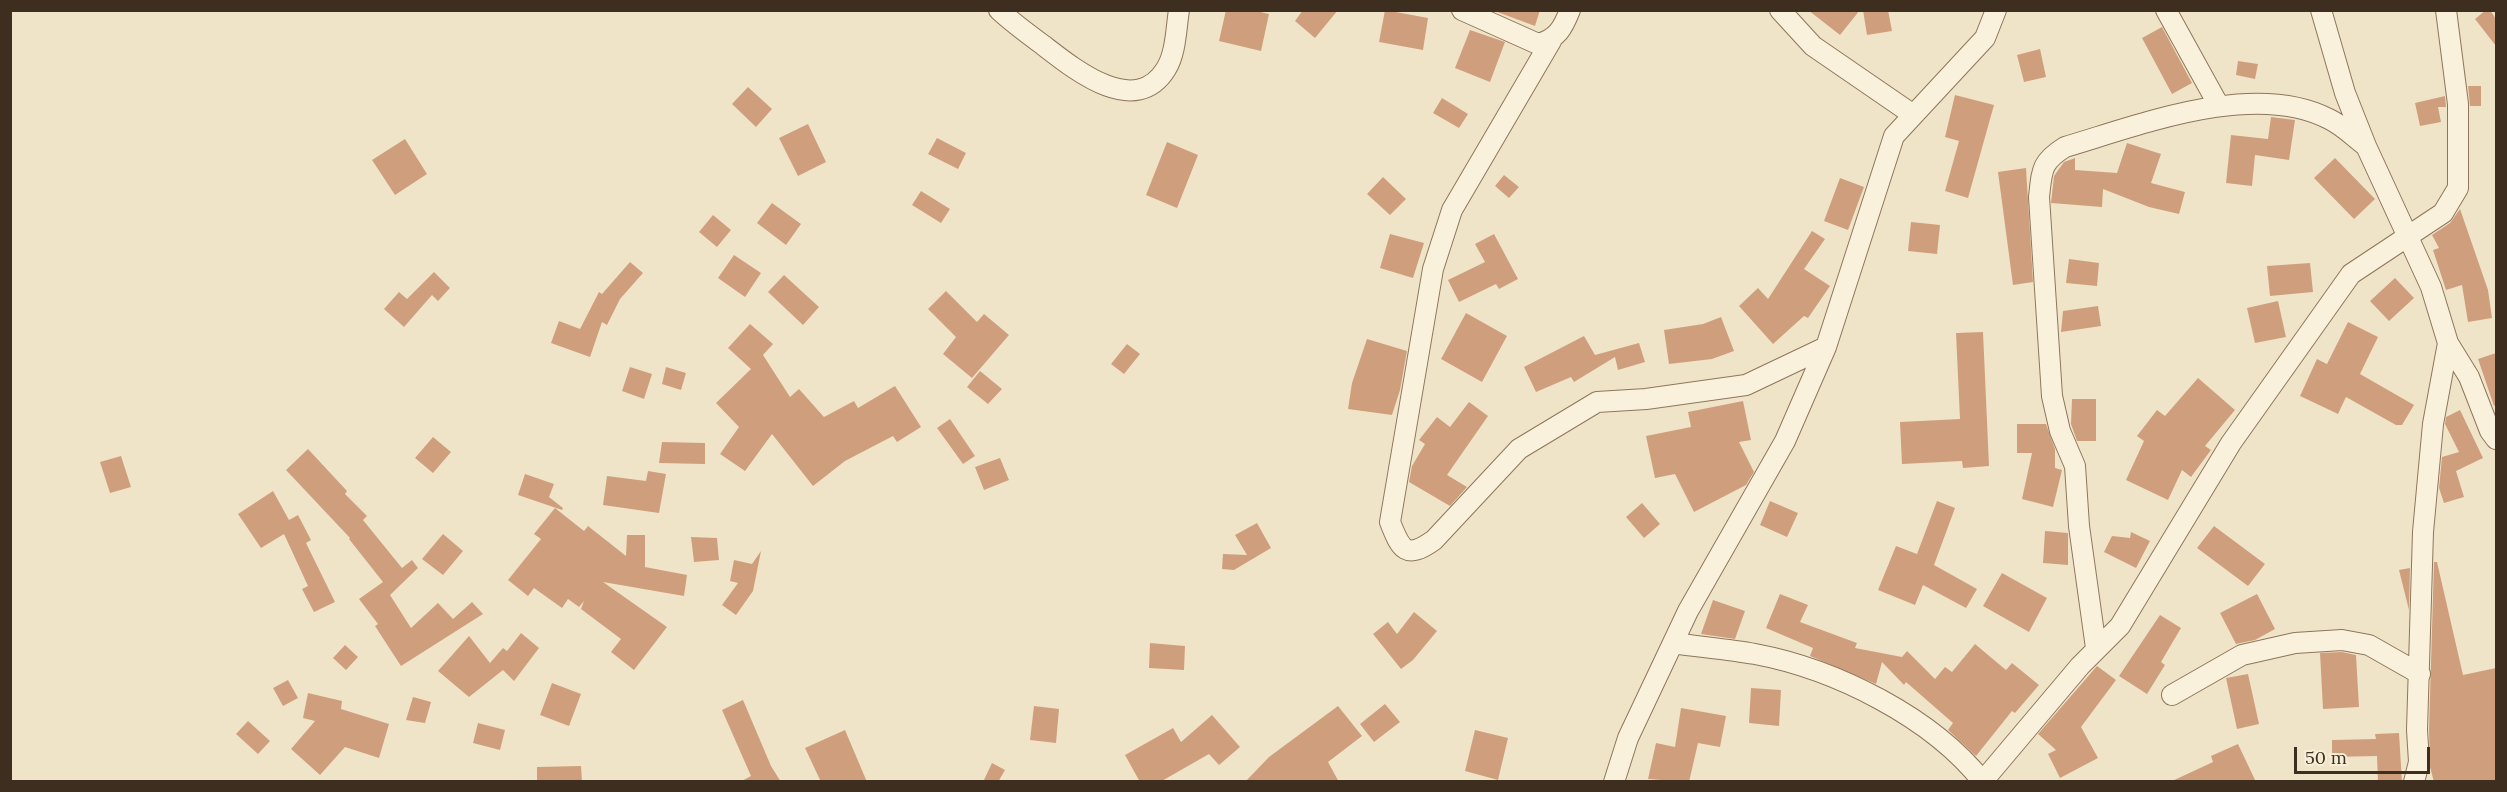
<!DOCTYPE html>
<html>
<head>
<meta charset="utf-8">
<style>
  body { margin:0 }
  #map { position:relative; width:2507px; height:792px; overflow:hidden; background:#f0e4c8; font-family:Lora,serif }
  canvas { display:block }
  .frame { position:absolute; inset:0; border:12px solid #3d2e20; pointer-events:none }
  .scale { position:absolute; left:2294px; top:747px; width:136px; height:27px; box-sizing:border-box; border:3px solid #3d2e20; border-top:0; padding-left:8px; font-size:18px; line-height:21px; white-space:nowrap; color:#3d2e20; -webkit-text-stroke:4px #f7eed8; paint-order:stroke }
</style>
</head>
<body>
<div id="map">
<canvas width="2507" height="792"></canvas>
<div class="frame"></div>
<div class="scale">50 m</div>
</div>
<script>
const ctx = document.querySelector('canvas').getContext('2d');
ctx.lineJoin = 'round';
function fill(path, color) { ctx.fillStyle = color; ctx.fill(path, 'evenodd'); }
function strokePath(path, color, width, dash) { ctx.strokeStyle = color; ctx.lineWidth = width; ctx.lineCap = dash ? 'butt' : 'round'; ctx.setLineDash(dash || []); ctx.stroke(path); }
fill(new Path2D(`
  M1226,10H1252L1269,14L1261,51L1219,41Z
  M1303,10H1338L1315,38L1295,21Z
  M1385,10L1428,18L1423,50L1379,42Z
  M1492,10H1540L1535,26Z
  M1808,10H1860L1840,35Z
  M1863,10H1888L1892,31L1867,35Z
  M2486,10H2490L2496,19V46L2475,19Z
  M2162,27L2192,83L2172,94L2142,38Z
  M1470,30L1505,42L1490,82L1455,68Z
  M2040,49L2046,77L2024,82L2017,55Z
  M2238,61L2258,64L2255,79L2236,75Z
  M2468,86H2481V106H2470Z
  M748,87L772,109L756,127L732,104Z
  M1955,95L1994,105L1968,198L1945,191L1959,141L1945,137Z
  M2445,96L2446,107H2438L2441,122L2420,126L2415,103Z
  M1442,98L1468,114L1459,128L1433,113Z
  M2271,117L2295,120L2289,160L2255,155L2252,186L2226,183L2231,135L2268,139Z
  M808,124L826,162L798,176L779,138Z
  M937,138L966,153L958,169L928,154Z
  M405,139L427,174L395,195L372,160Z
  M1167,142L1198,155L1177,208L1146,195Z
  M2127,143L2161,154L2151,183L2185,192L2179,214L2149,207L2103,189L2102,207L2051,203L2054,176L2064,162L2075,158V170L2117,173Z
  M2335,158L2375,199L2354,219L2314,178Z
  M2026,168L2033,282L2013,285L1998,172Z
  M1504,175L1519,187L1509,198L1495,186Z
  M1383,177L1406,199L1390,215L1367,194Z
  M1840,178L1864,187L1848,230L1824,221Z
  M921,191L950,209L941,223L912,205Z
  M772,203L801,224L786,245L757,223Z
  M2460,209L2488,290L2492,318L2468,322L2462,285L2446,290L2433,250L2439,248L2432,235L2450,223Z
  M713,215L731,230L717,247L699,232Z
  M1911,222L1940,225L1937,254L1908,251Z
  M1812,231L1825,239L1804,269L1830,286L1808,318L1804,316L1773,344L1739,306L1758,288L1768,299Z
  M1390,234L1424,243L1413,278L1380,268Z
  M1494,234L1518,279L1499,289L1496,284L1459,302L1448,280L1485,262L1475,244Z
  M734,255L761,273L745,297L718,278Z
  M2069,259L2099,263L2097,286L2066,283Z
  M630,262L643,273L620,299L607,325L602,322L590,357L551,343L559,321L580,329L599,292L602,294Z
  M2310,263L2313,292L2270,296L2267,266Z
  M434,272L450,288L438,301L432,295L404,327L384,309L399,292L407,299Z
  M784,275L819,307L803,325L768,292Z
  M2395,278L2414,298L2389,321L2370,301Z
  M946,291L977,322L984,314L1009,335L972,378L943,354L956,337L928,309Z
  M2278,301L2286,337L2255,343L2247,308Z
  M2098,306L2101,326L2061,332L2063,311Z
  M1466,313L1507,336L1482,382L1441,359Z
  M1721,317L1734,351L1712,359L1669,364L1664,330L1703,324Z
  M2348,322L2378,337L2360,374L2414,405L2402,425H2396L2346,397L2338,414L2300,396L2317,359L2327,364Z
  M750,324L773,344L763,355L790,397L799,389L824,417L854,401L858,408L895,386L921,427L897,442L893,436L845,461L813,486L772,434L745,471L720,454L739,427L716,403L751,369L728,348Z
  M1983,332L1989,466L1963,468L1962,461L1902,464L1900,422L1960,419L1956,333Z
  M1584,336L1595,355L1639,343L1645,362L1618,370L1615,357L1574,382L1571,377L1536,392L1524,367Z
  M1367,339L1407,351L1400,390L1392,415L1348,409L1352,383Z
  M1127,344L1140,354L1124,374L1111,364Z
  M2496,353V405L2494,406L2478,359Z
  M630,367L652,374L644,399L622,391Z
  M666,367L686,373L681,390L662,384Z
  M980,371L1002,389L988,404L967,387Z
  M2198,378L2235,410L2205,446L2211,450L2191,477L2182,470L2168,500L2126,480L2144,441L2137,436L2157,410L2165,416Z
  M2072,399H2096V441H2077L2071,424Z
  M1743,401L1751,440L1739,442L1754,472L1746,485L1694,512L1675,474L1655,478L1646,436L1691,427L1688,412Z
  M1469,402L1488,416L1447,475L1467,487L1450,506L1409,482L1412,466L1425,444L1419,440L1437,417L1450,427Z
  M2460,410L2483,458L2456,471L2464,497L2444,503L2439,488L2442,457L2459,452L2445,424L2446,417Z
  M950,419L975,456L963,464L937,428Z
  M2017,424H2046L2055,449V468L2062,470L2053,507L2022,499L2032,453H2017Z
  M433,437L451,452L433,473L415,458Z
  M662,442L705,443V464L659,463Z
  M308,449L347,491L345,494L367,516L363,520L402,568L412,560L418,568L390,595L411,628L438,603L453,619L472,602L483,614L401,666L375,626L378,624L359,599L383,582L349,539L350,538L286,470Z
  M121,456L131,487L110,493L100,462Z
  M1000,458L1009,480L984,490L975,467Z
  M648,471L666,474L659,513L603,505L607,476L646,481Z
  M525,474L554,484L549,497L563,508L562,510L518,495Z
  M273,491L289,520L298,515L311,540L306,543L335,602L314,612L302,589L308,586L284,534L261,548L238,514Z
  M1770,501L1798,513L1787,537L1760,525Z
  M1937,501L1955,508L1934,565L1977,589L1966,608L1923,585L1915,605L1878,590L1896,546L1917,554Z
  M1642,503L1660,524L1644,538L1626,517Z
  M555,508L584,531L588,526L626,556L627,535H645V567L687,575L684,596L603,582L667,627L634,670L611,652L621,639L581,609L584,601L579,607L568,599L562,608L534,588L528,596L508,580L541,539L534,534Z
  M1257,523L1271,548L1234,570L1222,569L1223,554L1247,555L1235,535Z
  M2214,526L2265,564L2248,586L2197,548Z
  M2045,531L2068,533V565L2043,563Z
  M2131,532L2150,541L2136,568L2104,552L2112,536L2130,538Z
  M443,534L463,551L443,575L422,559Z
  M691,537L717,538L719,560L694,562Z
  M761,551L753,591L736,615L722,605L738,583L730,581L734,560L752,564Z
  M2434,562H2437L2463,675L2496,668V782H2434L2430,767L2429,730Z
  M2410,568L2409,610L2399,570Z
  M2002,573L2047,598L2029,632L1983,606Z
  M1780,594L1808,605L1800,622L1857,643L1855,648L1902,657L1907,651L1935,679L1945,667L1952,672L1975,644L2006,670L2012,663L2039,685L2015,713L2012,711L1976,756L1948,730L1953,723L1906,682L1904,685L1882,662L1876,684L1810,656L1813,648L1766,628Z
  M2257,594L2275,629L2255,640L2236,644L2220,613Z
  M1713,600L1745,611L1735,639L1701,634Z
  M1414,612L1437,631L1413,660L1401,669L1373,634L1388,622L1397,634Z
  M2160,615L2181,628L2161,662L2165,665L2147,694L2119,676Z
  M521,633L539,648L514,681L503,670L469,697L438,671L469,636L490,663L503,648L507,651Z
  M1150,643L1185,646L1184,670L1149,668Z
  M345,645L358,657L346,670L333,658Z
  M2342,652L2356,655L2359,707L2323,709L2320,653Z
  M2097,666L2116,680L2081,727L2098,758L2060,778L2048,754L2056,750L2038,734Z
  M2248,674L2259,724L2237,729L2226,678Z
  M288,680L298,698L283,706L273,688Z
  M552,683L581,694L569,726L540,715Z
  M1751,688L1781,690L1779,726L1749,723Z
  M308,693L342,701L341,709L389,724L379,758L345,747L320,775L291,749L315,721L303,718Z
  M413,697L431,702L425,723L406,720Z
  M743,700L771,766L781,782H740L751,776L722,710Z
  M1385,704L1400,722L1374,742L1360,724Z
  M1034,706L1059,709L1056,743L1030,740Z
  M1338,706L1362,736L1328,762L1339,782H1245L1269,757Z
  M1681,708L1726,716L1720,747L1698,743L1689,782L1648,779L1656,743L1675,747Z
  M1212,715L1240,747L1219,765L1209,754L1160,782H1140L1125,755L1173,728L1181,742Z
  M248,721L270,741L258,754L236,734Z
  M478,723L505,730L500,750L473,743Z
  M845,730L867,782H821L805,748Z
  M1475,730L1508,738L1498,780L1465,771Z
  M2399,733L2402,782H2378L2377,756L2332,757V740L2376,739L2375,734Z
  M2238,744L2256,782H2170L2213,762L2211,756Z
  M992,763L1005,770L998,782H983Z
  M581,766L582,782H537V767Z`), '#cf9f7d');
const minor = new Path2D(`
  M999,10C1013,23 1028,34 1043,45C1074,69 1135,119 1166,69C1176,53 1176,29 1179,10
  M1462,10L1538,44C1557,39 1563,28 1570,10
  M1780,10L1813,46L1912,114
  M2166,10L2219,106
  M2321,10L2345,93L2366,146L2431,287L2448,343
  M1551,41L1452,210L1433,269L1390,522C1401,550 1406,560 1434,540L1519,449L1597,402L1646,399L1746,385L1826,347
  M1673,643C1700,647 1728,649 1755,654C1835,669 1932,717 1983,782
  M2096,648L2079,526L2075,466L2060,431L2052,396L2039,197C2042,170 2041,162 2065,147C2140,125 2254,80 2329,119C2342,125 2354,137 2366,146
  M2172,695L2242,655L2295,643L2342,640L2369,645L2420,674
  M1983,781L2080,666L2120,626L2231,443L2351,274L2443,213L2458,188V104L2446,10
  M1614,782L1628,738L1688,611L1785,441L1826,347L1894,136L1985,38L1996,10
  M2414,782L2419,762L2417,730L2423,532L2433,424L2448,343L2469,377L2490,431L2496,439`);
strokePath(minor, '#8d765c', 22);
strokePath(minor, '#faf1dc', 20);
</script>
</body>
</html>
